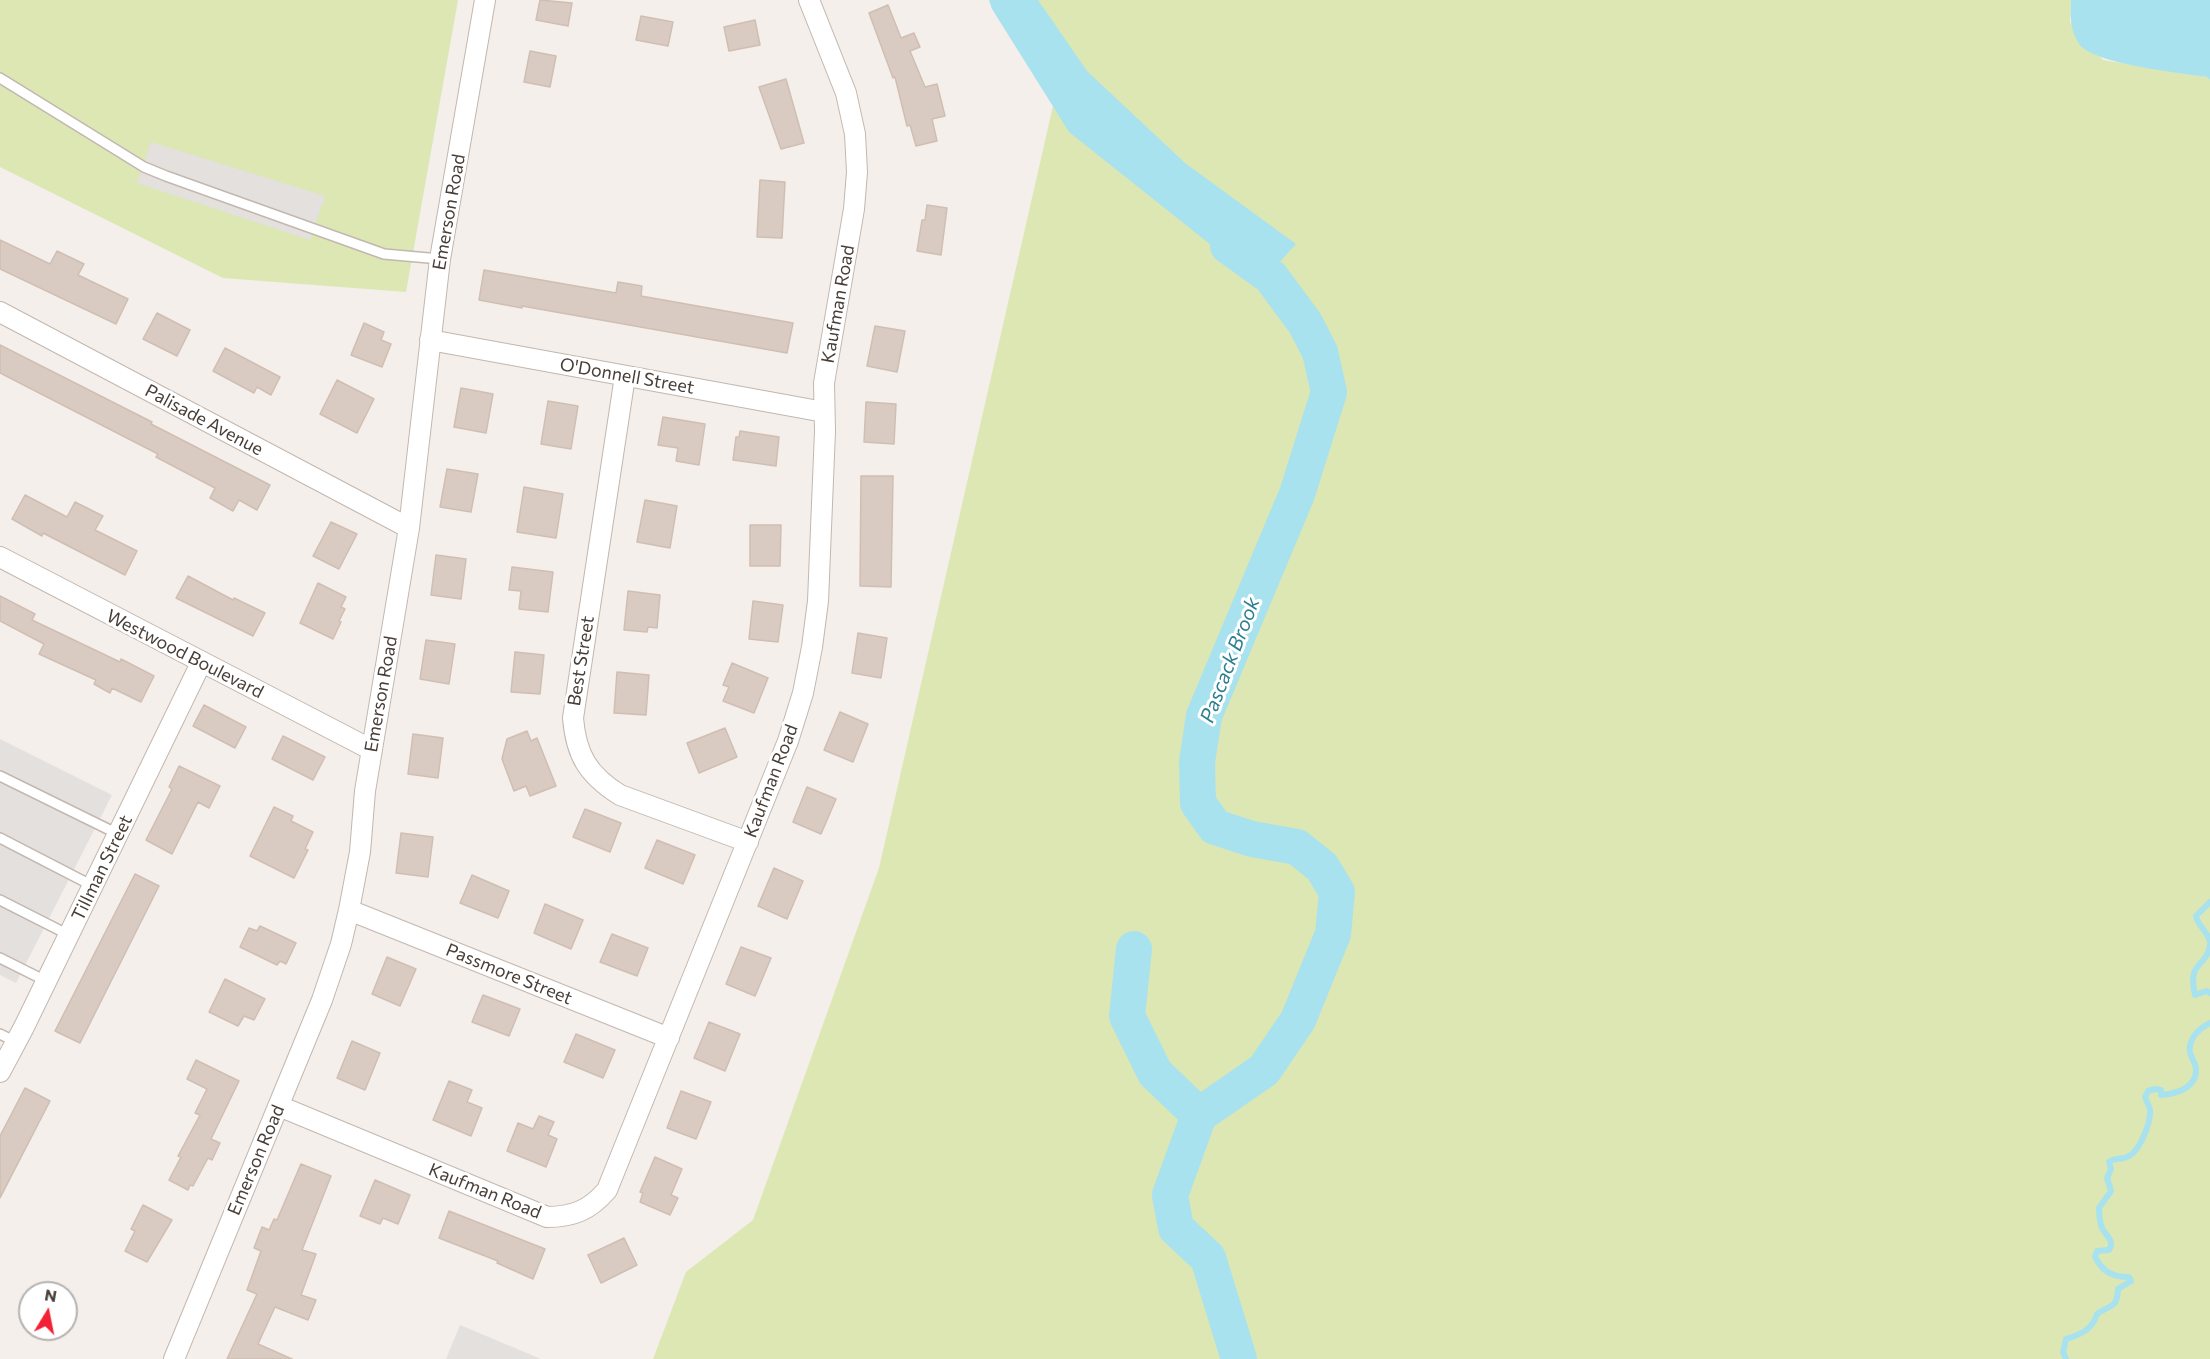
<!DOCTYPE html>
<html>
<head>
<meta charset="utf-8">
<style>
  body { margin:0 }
  #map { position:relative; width:2210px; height:1359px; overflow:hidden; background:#f4efea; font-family:Commissioner,sans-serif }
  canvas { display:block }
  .north { position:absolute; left:18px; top:1281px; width:60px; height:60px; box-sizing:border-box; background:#fff; border:2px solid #b6b2af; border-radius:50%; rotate:10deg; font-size:16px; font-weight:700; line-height:24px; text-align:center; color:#483e38 }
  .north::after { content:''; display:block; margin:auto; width:21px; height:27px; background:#f32133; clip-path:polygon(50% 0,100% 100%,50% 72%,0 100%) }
</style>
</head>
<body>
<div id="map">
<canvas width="2210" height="1359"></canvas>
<div class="north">N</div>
</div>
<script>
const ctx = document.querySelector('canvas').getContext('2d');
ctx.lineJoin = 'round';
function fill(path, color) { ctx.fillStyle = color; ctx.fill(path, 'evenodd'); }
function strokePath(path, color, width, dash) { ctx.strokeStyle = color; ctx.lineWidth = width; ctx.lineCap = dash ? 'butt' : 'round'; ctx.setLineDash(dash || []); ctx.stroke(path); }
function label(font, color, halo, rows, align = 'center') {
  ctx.font = font + ' Commissioner,sans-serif'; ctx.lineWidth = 6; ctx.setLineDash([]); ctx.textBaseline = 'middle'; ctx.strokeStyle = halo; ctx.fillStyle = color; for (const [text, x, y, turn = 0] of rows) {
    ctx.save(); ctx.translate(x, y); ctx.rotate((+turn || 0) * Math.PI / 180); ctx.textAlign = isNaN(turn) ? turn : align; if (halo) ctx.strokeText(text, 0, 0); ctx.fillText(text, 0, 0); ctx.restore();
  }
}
fill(new Path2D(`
  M0,0H458L406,292L223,278L0,167Z
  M1030,0H2071L2070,22L2103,60L2208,77L2210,80V1359H653L686,1272L753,1220L879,868L1053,106Z`), '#dce7b4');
fill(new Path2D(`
  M151,142L325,196L310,240L137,183Z
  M0,739L112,795L16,983L0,975Z
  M460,1325L541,1359H446Z`), '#e3e0de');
fill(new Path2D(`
  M989,0H1038L1087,71L1185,163L1296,244L1260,284L1069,132L992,9Z
  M2071,0H2210V80L2207,77C2181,73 2093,64 2079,44C2070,30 2070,16 2071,0Z`), '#a8e2ef');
strokePath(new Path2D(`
  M2210,902L2196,916C2198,927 2208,931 2210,942
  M2210,944C2207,969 2187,959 2195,995L2207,991L2210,993
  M2066,1359L2063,1352L2066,1339C2080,1335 2093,1329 2097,1314C2111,1304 2117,1309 2118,1289L2131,1281L2129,1277C2112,1277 2103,1272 2095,1257L2097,1251L2109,1250C2115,1240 2106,1236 2102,1228C2100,1222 2099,1215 2099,1208L2111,1191L2107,1178L2111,1169L2109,1162C2115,1157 2120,1160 2127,1157C2139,1153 2151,1123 2150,1110C2150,1107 2146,1101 2145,1097L2148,1091L2155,1089L2161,1090V1095C2176,1094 2196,1088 2196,1070C2196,1063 2191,1058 2190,1052C2188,1038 2200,1028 2210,1023`), '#a8e2ef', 6);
strokePath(new Path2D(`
  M1228,246L1271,277L1305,323L1320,352L1329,392L1297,494L1204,716L1197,762L1198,803L1215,827L1252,839L1297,847L1322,867L1337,892L1333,934L1298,1020L1264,1070L1199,1115L1170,1195L1176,1228L1208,1258L1239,1359
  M1134,949L1127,1016L1155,1073L1199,1115`), '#a8e2ef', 36);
const building = new Path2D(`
  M540,0L572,3L568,26L536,20Z
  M888,5L901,38L914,33L920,47L910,51L925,87L937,84L945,116L932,119L937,141L916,146L910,125L907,126L895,77L893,78L869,13Z
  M641,16L673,22L668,46L636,40Z
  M755,20L760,45L729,51L724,27Z
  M530,51L556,56L550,87L524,82Z
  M786,79L804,143L781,149L759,87Z
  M760,180L785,182L782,238L757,237Z
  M927,205L947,208L941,255L917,251L922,220H925Z
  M0,240L50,264L57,251L84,264L78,275L128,299L116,324L0,269Z
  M484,270L616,293L618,282L642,286L641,296L793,323L787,353L522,306V308L479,300Z
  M157,313L190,330L177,356L143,339Z
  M364,323L384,332L381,340L391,344L382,367L351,355Z
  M875,326L905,331L897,372L867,366Z
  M0,345L152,422L151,424L270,485L257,510L239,500L233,511L210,498L215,488L156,457L158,454L0,373Z
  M225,348L280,377L271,395L257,387L254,393L213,371Z
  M337,380L374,399L357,433L320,414Z
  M461,388L493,394L486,433L454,427Z
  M548,401L578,406L571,449L541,444Z
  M866,402L896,404L894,444L864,442Z
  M663,417L705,424L699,465L676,461L678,448L658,445Z
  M740,431L779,437L776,466L733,460L736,437H739Z
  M447,469L478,474L471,512L440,507Z
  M861,476H893L891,587L860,586Z
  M524,487L563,494L556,538L517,532Z
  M25,495L67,517L75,502L103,516L95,530L137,551L125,575L43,533L42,536L12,519Z
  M645,500L677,506L670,548L637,542Z
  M331,522L357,534L339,569L313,556Z
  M750,525H781L780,566H750Z
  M436,555L466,559L461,599L431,595Z
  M512,567L553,572L548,612L519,609L521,591L509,590Z
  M188,576L233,600L234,598L265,613L253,636L176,598Z
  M318,583L346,597L341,607L345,609L339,621L341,622L333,639L300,623Z
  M628,591L660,595L657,628L648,627L647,632L624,630Z
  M0,596L35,614L32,620L120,662L121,659L154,676L141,702L112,688L110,693L94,684L96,680L39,654L44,644L0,621Z
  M753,601L783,605L778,642L749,639Z
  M858,633L887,638L881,678L852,673Z
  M426,640L455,644L449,684L420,679Z
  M515,652L544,655L540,694L511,692Z
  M732,663L768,678L754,713L723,701L729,687L723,685Z
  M617,672L649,675L646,715L614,713Z
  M204,705L246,727L235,748L193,726Z
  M840,712L868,724L853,762L824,750Z
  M725,728L737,757L699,773L687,743Z
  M527,731L531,741L537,738L556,786L530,796L526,786L514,791L502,759L507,739Z
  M413,734L443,738L438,778L408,774Z
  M283,736L325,757L313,780L272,759Z
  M179,766L220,786L209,808L198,802L172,854L146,840L172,789L169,787Z
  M807,787L836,799L821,834L793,822Z
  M274,807L293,816L291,821L313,832L305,849L308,850L294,878L250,856Z
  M585,809L621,823L610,852L573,837Z
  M401,833L433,837L428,877L396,873Z
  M657,840L695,855L683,884L645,868Z
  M774,868L803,881L787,919L758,906Z
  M135,874L159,886L80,1043L55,1031Z
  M472,875L509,891L498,918L460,903Z
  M545,904L583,920L571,949L534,933Z
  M260,926L296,943L286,964L280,961L277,965L240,947L249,928L257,931Z
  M612,934L648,948L637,976L600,962Z
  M741,947L771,958L755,996L726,984Z
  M387,957L416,969L400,1006L372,994Z
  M225,979L265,999L254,1020L244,1016L238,1026L209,1012Z
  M483,995L520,1009L509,1036L472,1022Z
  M709,1022L740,1034L725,1071L694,1058Z
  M576,1034L615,1050L603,1078L564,1062Z
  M352,1041L380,1053L365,1090L337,1078Z
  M196,1060L239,1081L211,1139L220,1143L212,1160L208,1158L193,1186L190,1185L188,1190L169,1180L181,1157L178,1156L200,1115L195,1113L207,1089L187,1079Z
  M449,1081L472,1090L467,1102L482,1108L471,1136L433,1120Z
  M25,1088L50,1101L0,1198V1136Z
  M681,1091L711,1102L696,1139L667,1128Z
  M539,1116L554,1122L548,1135L557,1139L546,1167L507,1151L518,1123L533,1129Z
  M655,1157L682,1169L671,1195L678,1198L670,1215L640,1202L643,1193L640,1192Z
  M301,1164L331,1176L302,1250L316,1254L301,1295L316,1300L308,1320L275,1307L258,1344L292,1359H227L257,1294L247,1290L261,1251L254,1248L262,1227L269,1230L274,1219L277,1220Z
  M375,1180L410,1195L398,1224L383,1218L380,1224L360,1216Z
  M143,1205L172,1220L147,1262L125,1251L135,1231L131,1229Z
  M449,1211L545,1249L533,1279L497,1263L498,1261L439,1238Z
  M624,1238L637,1265L601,1283L588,1255Z`);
fill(building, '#d9cbc2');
strokePath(building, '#d0beb3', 1.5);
const service = new Path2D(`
  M0,78L144,167L166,176L384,254L440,259
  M0,776L118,834
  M0,838L93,886
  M0,900L69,935
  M0,958L46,981
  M0,1034L16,1042`);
const minor = new Path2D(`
  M0,312L409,528
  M430,340L824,412
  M625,376L573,718C576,755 588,775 620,795L748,842
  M0,557L372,750
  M349,910L669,1038
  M0,1072L24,1027L201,663
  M279,1106L547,1217C573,1217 590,1210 607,1190L788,741L803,693L812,647L818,601L825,431L824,383L854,209L857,172L855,134L846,93L809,0
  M174,1359L322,1000L341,944L349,910L360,852L365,791L409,528L440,259L485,0`);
strokePath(service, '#c3b7af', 12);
strokePath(minor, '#c3b7af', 22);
strokePath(service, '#fff', 9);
strokePath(minor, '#fff', 20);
label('18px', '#483e38', '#fff', [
  ["Emerson Road",449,212,-80],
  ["Kaufman Road",838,304,-80],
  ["O'Donnell Street",627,376,10],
  ["Palisade Avenue",204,420,28],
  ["Westwood Boulevard",185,654,27],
  ["Best Street",581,661,-81],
  ["Emerson Road",381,694,-80],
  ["Kaufman Road",771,781,-69],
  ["Tillman Street",102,868,-64],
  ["Passmore Street",509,974,22],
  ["Emerson Road",256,1160,-67],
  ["Kaufman Road",485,1191,22]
]);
label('italic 20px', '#2c7f91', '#fff', [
  ["Pascack Brook",1230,660,-69]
]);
</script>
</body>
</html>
